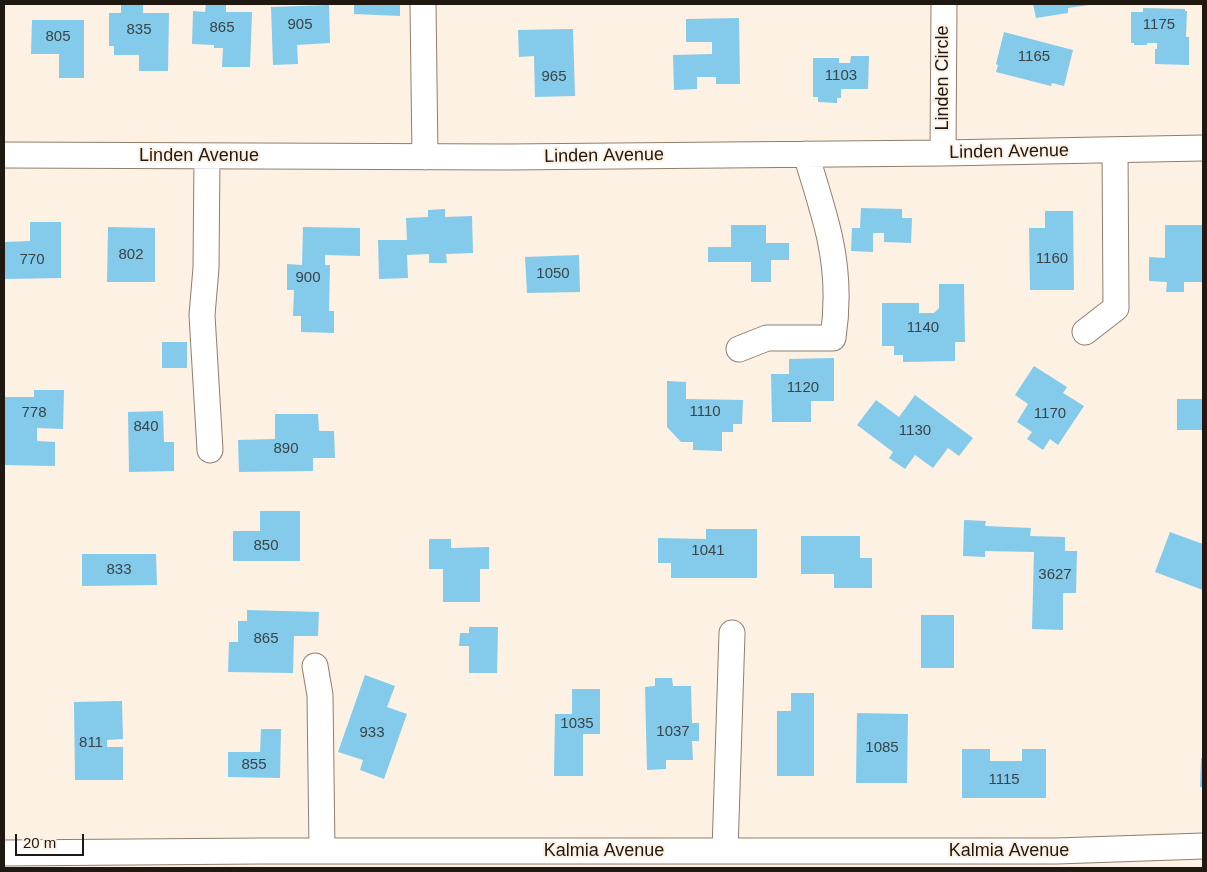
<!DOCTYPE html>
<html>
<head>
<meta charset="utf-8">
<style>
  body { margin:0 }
  #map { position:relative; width:1207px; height:872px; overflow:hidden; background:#fdf1e4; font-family:Arial,sans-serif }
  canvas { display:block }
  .frame { position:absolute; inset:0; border:5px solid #201912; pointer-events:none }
  .scale { position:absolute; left:15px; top:834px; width:69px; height:22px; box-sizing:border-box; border:2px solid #201912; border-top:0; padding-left:6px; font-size:15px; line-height:18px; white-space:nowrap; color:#201912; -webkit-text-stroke:4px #fdf1e4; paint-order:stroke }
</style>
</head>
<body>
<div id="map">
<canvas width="1207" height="872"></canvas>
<div class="frame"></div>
<div class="scale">20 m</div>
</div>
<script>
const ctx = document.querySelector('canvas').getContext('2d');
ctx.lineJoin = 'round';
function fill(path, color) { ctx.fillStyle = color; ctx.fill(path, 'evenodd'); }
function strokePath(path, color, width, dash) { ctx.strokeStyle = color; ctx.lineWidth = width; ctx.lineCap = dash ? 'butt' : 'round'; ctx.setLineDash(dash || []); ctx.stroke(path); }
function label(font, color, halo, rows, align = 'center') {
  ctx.font = font + ' Arial,sans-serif'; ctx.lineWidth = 4; ctx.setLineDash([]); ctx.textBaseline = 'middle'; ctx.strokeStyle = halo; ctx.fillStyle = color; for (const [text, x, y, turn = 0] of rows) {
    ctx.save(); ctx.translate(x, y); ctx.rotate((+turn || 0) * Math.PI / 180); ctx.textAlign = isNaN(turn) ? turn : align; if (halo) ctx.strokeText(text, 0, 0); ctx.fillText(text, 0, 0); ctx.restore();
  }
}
fill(new Path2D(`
  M121,4H143V13H169L168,71H139V55H114V46H109V13H121Z
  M206,4H226V12H252L250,67H222L223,48H214V45L192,44L193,11L205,12Z
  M354,4H400V16L354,14Z
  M1033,4H1089V5L1068,8V13L1036,18Z
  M329,5L330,43L297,45L298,64L273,65L271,7Z
  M1143,8L1185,9V11H1187L1186,37H1189V65L1155,64V49H1157V43H1147V45H1134V43H1131V12H1143Z
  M739,18L740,84H716V77H697V89L674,90L673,55L712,54V42H686V19Z
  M32,20H84V78H59V54H31Z
  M573,29L575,96L535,97L534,56L519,57L518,30Z
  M1004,32L1073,50L1064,86L1052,83L1051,86L996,72L998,65L996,64Z
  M851,56H869L868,89H841V98H837V103L818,102V97H813V58H839V63H850Z
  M861,208L902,209V218H912L911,243L884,242V233H873V252L851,251L852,228H860Z
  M445,209V217L472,216L473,253L446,254L447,263H429V254L407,255L408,278L379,279L378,240H407L406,218L428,217V210Z
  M1045,211H1073L1074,290H1030L1029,228H1045Z
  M30,222H61V278L4,279V242L30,241Z
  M731,225H766V243H789V260H771V282H751V262H708V247H731Z
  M1165,225H1203V282H1184V292H1166L1167,282L1149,281V257L1165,258Z
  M108,227L155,228V282H107Z
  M303,227L360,228V256L325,255V265H330L329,311H334V333L301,332V316H293L294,290H287V264L302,265Z
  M579,255L580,292L527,293L525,257Z
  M939,284H964L965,342H955V361L903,362V355H894V346H882V303H919V313H934L939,308Z
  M162,342H187V368H162Z
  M834,358V401H811V422H772L771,374H789V359Z
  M1034,366L1067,387L1063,393L1084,406L1058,445L1050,439L1043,450L1027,439L1032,432L1017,422L1028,404L1015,395Z
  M667,381L686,382V399L743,400L742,424H733V432H722V451L693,450V442H681L667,427Z
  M34,390H64L63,429L37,428V441L55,442V466L4,465V397H34Z
  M915,395L973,438L959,456L948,448L933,468L915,455L905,469L889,458L893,452L857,425L876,400L899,417Z
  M1177,399H1203V430H1177Z
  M163,411L164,442H174V471L129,472L128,412Z
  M275,414H318L319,431H334L335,458H313V471L239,472L238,440L275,439Z
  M260,511H300V561H233V531H260Z
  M964,520L986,521L985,526L1031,528L1030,536L1065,537V551H1077L1076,593H1063V630L1032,629L1034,552L985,551V557L963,556Z
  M706,529H757V578H671V563H658V538L706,539Z
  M1170,532L1203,544V590L1155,572Z
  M801,536H860V558H872V588H834V574H801Z
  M429,539H451V548L489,547V569H480V602H443V569H429Z
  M82,554H156L157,585L82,586Z
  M247,610L319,612L318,636H294L293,673L228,672L229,642H238V621H247Z
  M921,615H954V668H921Z
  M469,627H498L497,673H469V646H459L460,633H469Z
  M365,675L395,686L387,707L407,714L384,779L360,770L363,760L338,752Z
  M655,678H672L673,686H691L692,723H699V741H692L693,760H666V769L647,770L645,687L655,686Z
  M572,689H600V734H583V776H554L555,714H572Z
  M791,693H814V776H777V711H791Z
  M122,701L123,739L107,740V747H123V780H75L74,702Z
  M857,713L908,714L907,783H856Z
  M261,729H281L280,778L228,777V752H260Z
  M962,749H990V761H1022V749H1046V798H962Z
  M1201,758H1203V787H1200Z`), '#84caea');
const minor = new Path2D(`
  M423,4L425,157
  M943,153L944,4
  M4,155L507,157L943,153L1203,148
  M207,156L206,268L202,315L210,450
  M1085,332L1116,308L1115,150
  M739,349L767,338H833C838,305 837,272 830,239C824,211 814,182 806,154
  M315,666L320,695L322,851
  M725,851L732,633
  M4,853L261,851H1057L1203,846`);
strokePath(minor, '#917e6c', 27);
strokePath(minor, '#fff', 25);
label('15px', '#394548', null, [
  ["905",300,25],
  ["1175",1159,25],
  ["865",222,28],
  ["835",139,30],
  ["805",58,37],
  ["1165",1034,57],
  ["1103",841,76],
  ["965",554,77],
  ["802",131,255],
  ["1160",1052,259],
  ["770",32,260],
  ["1050",553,274],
  ["900",308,278],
  ["1140",923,328],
  ["1120",803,388],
  ["1110",705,412],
  ["778",34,413],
  ["1170",1050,414],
  ["840",146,427],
  ["1130",915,431],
  ["890",286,449],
  ["850",266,546],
  ["1041",708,551],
  ["833",119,570],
  ["3627",1055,575],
  ["865",266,639],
  ["1035",577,724],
  ["1037",673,732],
  ["933",372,733],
  ["811",91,743],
  ["1085",882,748],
  ["855",254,765],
  ["1115",1004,780]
]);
label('18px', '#201912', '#fdf1e4', [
  ["Linden Circle",943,78,-90],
  ["Linden Avenue",1009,152,-1],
  ["Linden Avenue",199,156],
  ["Linden Avenue",604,156,-1],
  ["Kalmia Avenue",604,851],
  ["Kalmia Avenue",1009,851]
]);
</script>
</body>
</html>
